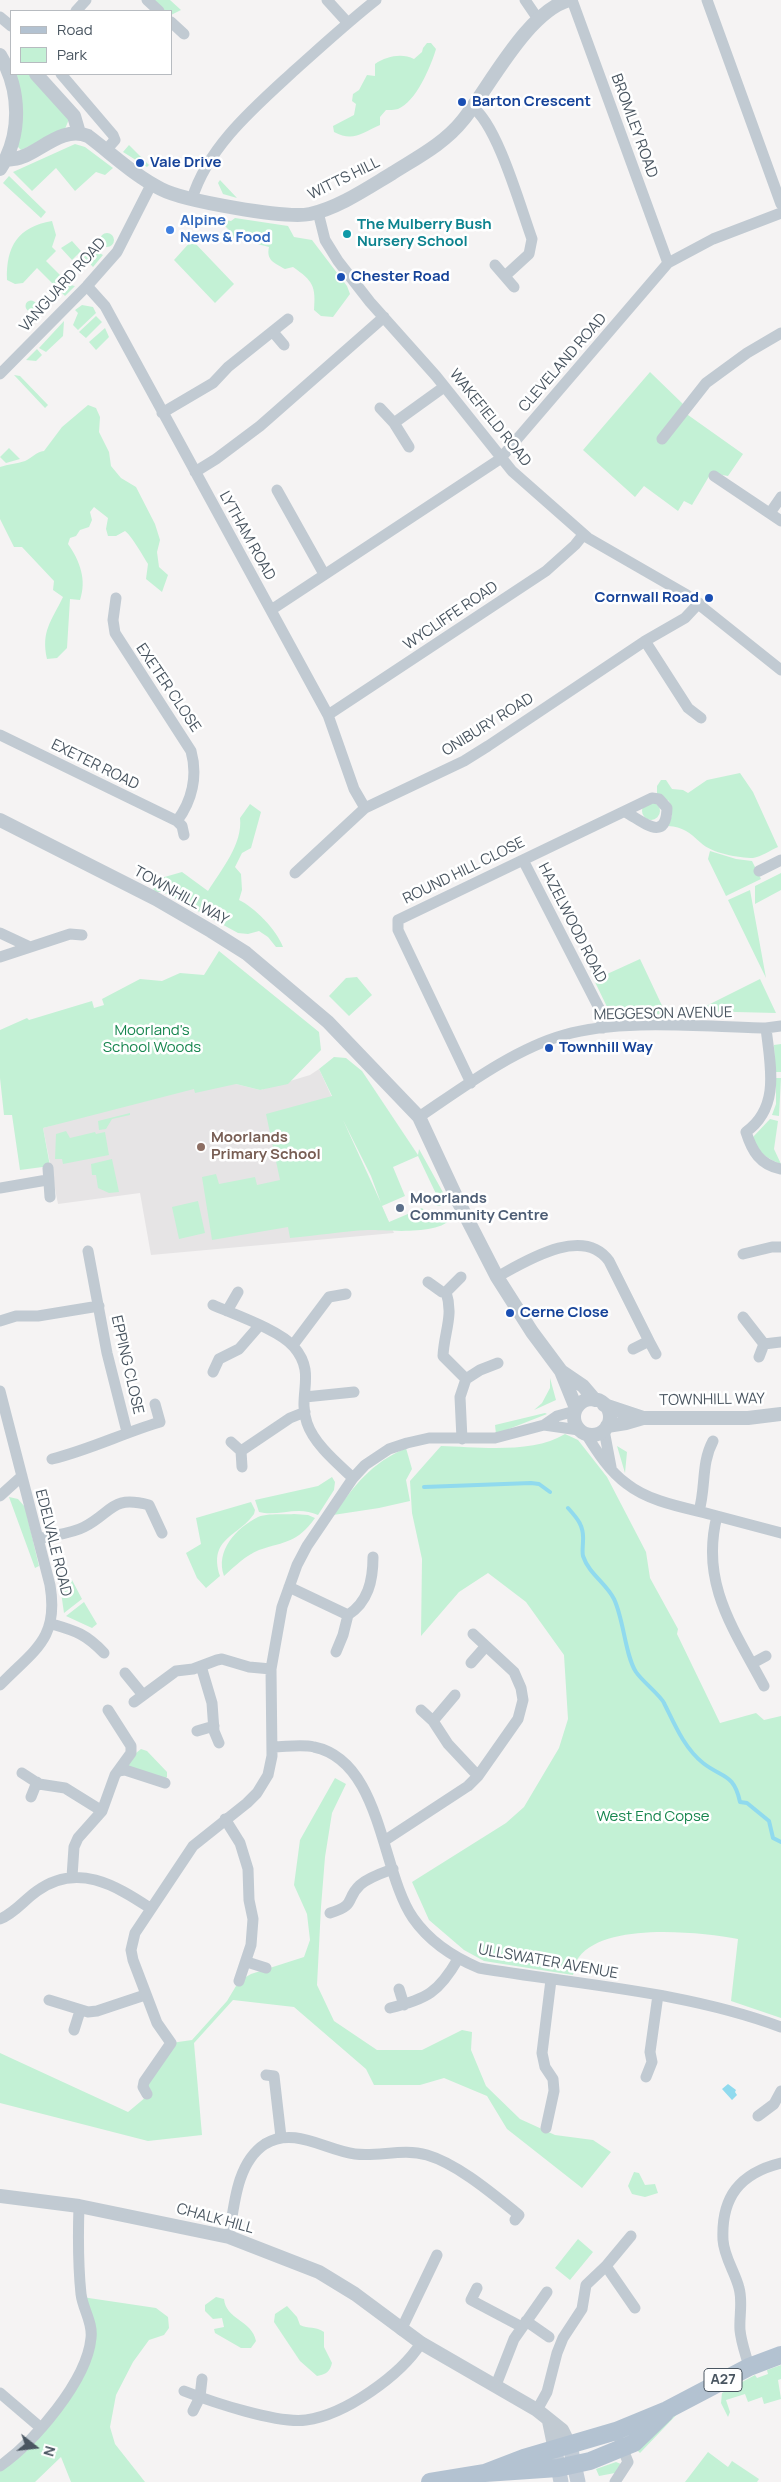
<!DOCTYPE html>
<html>
<head>
<meta charset="utf-8">
<style>
  body { margin:0 }
  #map { position:relative; width:781px; height:2482px; overflow:hidden; background:#f5f3f3; font-family:Manrope,sans-serif }
  canvas { display:block }
  .legend { position:absolute; left:10px; top:10px; width:162px; height:65px; box-sizing:border-box; background:#fff; border:1px solid #b7bbc0; margin:0; padding:6px 9px; list-style:none; font-size:15px; color:#4a5661 }
  .legend li { display:flex; align-items:center; gap:10px; height:25px }
  .legend b { width:25px; border:1px solid #b7bbc0 }
  .north { position:absolute; left:10px; top:2422px; width:50px; height:50px; -webkit-text-stroke:4px #fff; paint-order:stroke; rotate:106deg; font-size:14px; font-weight:700; line-height:20px; text-align:center; color:#4a5661 }
  .north::after { content:''; display:block; margin:auto; width:18px; height:22px; background:#4a5661; clip-path:polygon(50% 0,100% 100%,50% 72%,0 100%) }
</style>
</head>
<body>
<div id="map">
<canvas width="781" height="2482"></canvas>
<ul class="legend">
<li><b style="height:6px;background:#b3c2d1"></b>Road</li>
<li><b style="height:14px;background:#c3f1d5"></b>Park</li>
</ul>
<div class="north">N</div>
</div>
<script>
const ctx = document.querySelector('canvas').getContext('2d');
ctx.lineJoin = 'round';
function fill(path, color) { ctx.fillStyle = color; ctx.fill(path, 'evenodd'); }
function strokePath(path, color, width, dash) { ctx.strokeStyle = color; ctx.lineWidth = width; ctx.lineCap = dash ? 'butt' : 'round'; ctx.setLineDash(dash || []); ctx.stroke(path); }
function label(font, color, halo, rows, align = 'center') {
  ctx.font = font + ' Manrope,sans-serif'; ctx.lineWidth = 5; ctx.setLineDash([]); ctx.textBaseline = 'middle'; ctx.strokeStyle = halo; ctx.fillStyle = color; for (const [text, x, y, turn = 0] of rows) {
    ctx.save(); ctx.translate(x, y); ctx.rotate((+turn || 0) * Math.PI / 180); ctx.textAlign = isNaN(turn) ? turn : align; if (halo) ctx.strokeText(text, 0, 0); ctx.fillText(text, 0, 0); ctx.restore();
  }
}
fill(new Path2D(`
  M319,1069L394,1233L151,1255L140,1193L58,1204L43,1128L204,1081L236,1084L260,1090L310,1075Z`), '#e6e4e5');
fill(new Path2D(`
  M147,0H170L181,10L171,15V11H159Z
  M427,43H431L436,49C431,66 416,102 398,109C395,110 389,110 386,110L380,117V125C362,133 353,142 334,132L333,126L354,115L356,104L352,101L353,94L359,90L367,75L375,76V64C387,56 402,53 414,59L422,52L423,48Z
  M14,74H30L69,119L65,129L21,150L17,146Z
  M75,144L85,147L113,168L105,175L96,172L75,191L56,168L32,191L13,172Z
  M129,145L149,165L147,167L123,152Z
  M9,176L46,212L41,218L3,183Z
  M220,180L237,198L223,194L218,183Z
  M235,218L288,226L294,237L312,240L347,286L350,294L333,317L321,316L314,310C316,286 313,281 293,267L285,269C274,263 266,260 269,247L222,235L228,229L218,219L231,221Z
  M52,221L56,235L52,247L56,251L46,261L70,285L75,286L65,296L37,268L23,283L15,284L7,280C6,246 18,227 52,221Z
  M100 240a7 7 0 1 1 14 0a7 7 0 1 1-14 0Z
  M192,240L234,284L215,303L174,260Z
  M72,241L81,251L72,260L61,248Z
  M94,250L103,255L93,267L82,255L83,253L87,255Z
  M25.5 306a5.5 5.5 0 1 1 11 0a5.5 5.5 0 1 1-11 0Z
  M82,305L93,307L96,313L78,330L73,325L78,313L75,310Z
  M96,316L102,322L86,338L79,332Z
  M64,321L63,336L46,352L39,348Z
  M105,328L109,337L96,350L89,342Z
  M37,349L42,355L36,361L26,360Z
  M650,372L684,405L688,415L743,454L728,476L711,473L692,505L684,501L678,511L644,486L635,497L583,450Z
  M14,375L20,376L48,405L45,408Z
  M88,405L96,408L100,417L99,432L109,452L111,466L121,478L136,487L155,524L160,540L157,552L159,567L168,575L162,592L146,579L148,564C143,556 131,535 125,531L116,536H108L106,529L108,518L94,507L90,512L92,520L89,527L80,530L76,536L70,538L68,544C80,561 87,580 80,600L70,599L67,648L57,658L47,659C41,631 51,622 63,597L53,590L54,581L22,547H14L0,519V467C8,464 17,464 25,461C32,458 36,452 44,451L62,427Z
  M9,448L20,459L6,463L0,457Z
  M740,773L753,792L778,847C771,850 761,857 753,858C739,858 711,853 701,843C689,832 683,827 668,826L672,815L669,801L657,795V786L661,780H666L672,789L683,790L688,793L707,780Z
  M642 811a9 9 0 1 1 18 0a9 9 0 1 1-18 0Z
  M250,804L261,812L251,848L242,853L235,867L241,874L242,890L239,900C254,907 277,930 283,947H276L268,937L259,931L248,934L238,933L163,892H155L152,886L154,880L182,872L208,891C221,870 243,844 240,818Z
  M710,851L736,859L752,861L761,879L726,896L708,859Z
  M781,873V890L755,904V886Z
  M750,890L766,978L728,900Z
  M219,951L319,1032L321,1050L288,1084L260,1090L236,1084L195,1093L194,1089L43,1128L50,1166L20,1170L12,1115H4L0,1078V1030L27,1018L29,1020L92,1001L94,1008L104,1005L102,999L140,979L162,981L180,973L204,975Z
  M640,959L666,1014L623,1015L609,1011L594,980Z
  M357,977L372,995L349,1016L329,996L346,978Z
  M760,979L776,1013L696,1011Z
  M781,1044V1072H775L774,1045Z
  M334,1057L346,1058L362,1071L418,1155L419,1149L445,1196L442,1205L438,1206L430,1203L438,1198L418,1156L393,1167L405,1196L382,1206L389,1222L422,1208C429,1217 436,1219 446,1214L453,1217C439,1236 389,1230 368,1230C342,1231 316,1236 290,1238L288,1227L212,1240L202,1177L216,1174L219,1184L255,1177L257,1185L280,1180L266,1114L332,1096L319,1069ZM343,1120L371,1176L381,1203Z
  M776,1078H781L779,1116L772,1115L776,1104Z
  M130,1113V1115L112,1119L106,1129L99,1130L98,1121Z
  M770,1119L778,1121L774,1149L781,1164C766,1158 758,1153 753,1137Z
  M66,1131L70,1138L95,1132L96,1134L105,1132L109,1155L63,1164L62,1159H55L56,1134Z
  M112,1159L119,1192L109,1193L98,1188L96,1175H92L91,1164Z
  M198,1201L205,1233L179,1239L172,1207Z
  M550,1378L556,1400L534,1410L542,1403L550,1388Z
  M545,1413L547,1414L496,1434L495,1425Z
  M565,1434L578,1440L607,1477L646,1552L650,1578L678,1629L677,1634L720,1723L756,1713L764,1720L781,1716V2018L731,2001L738,1939C699,1932 606,1922 579,1957C575,1961 575,1969 573,1975L484,1961L464,1950L429,1920L412,1882L506,1823L524,1807L559,1748L568,1719L564,1655L526,1602L488,1573L459,1592L421,1636L422,1559L412,1513L410,1481L441,1446C478,1447 533,1454 565,1434Z
  M617,1446L627,1452L625,1473Z
  M406,1448L412,1469L406,1480L410,1501L379,1508L333,1515C356,1484 370,1464 406,1448Z
  M332,1477L335,1482L334,1490L318,1515C298,1505 278,1517 259,1512L255,1500L318,1486Z
  M9,1497L18,1499L25,1507L39,1566L35,1568Z
  M251,1502L255,1510L254,1514C238,1537 208,1538 220,1576L206,1588L197,1578L186,1553L201,1544L196,1518Z
  M294,1514L308,1515L315,1518C297,1543 286,1541 259,1550C246,1555 234,1567 224,1576C215,1551 236,1528 258,1517C268,1513 283,1515 294,1514Z
  M72,1580L82,1599L64,1613L60,1585Z
  M84,1602L97,1624L92,1628L66,1616Z
  M141,1749L147,1751L167,1772V1777L163,1780L125,1768L131,1757Z
  M335,1778L346,1784L332,1813L325,1857L321,1907L317,1985L334,2021L377,2050H422L462,2030L472,2032L471,2050L486,2086L520,2119L555,2135L593,2140L611,2152L582,2188L507,2129L487,2096L444,2078L420,2085H374L366,2069L294,2007L233,2000L194,2043L202,2135L148,2141L0,2103V2053L128,2112L152,2092L147,2085L171,2043L192,2040L227,2001L239,1981L251,1974L304,1957L310,1940L307,1914L294,1885L300,1840Z
  M634,2172L639,2173L645,2185L655,2184L658,2193L645,2197L632,2194L628,2186Z
  M578,2239L593,2252L570,2280L555,2268Z
  M82,2297L156,2308L168,2317L169,2328L164,2335L149,2340L133,2362L116,2395L110,2427L115,2444L145,2482H71L61,2457L35,2482H0V2466L57,2410L91,2340Z
  M216,2297L224,2299C226,2320 252,2320 256,2341L251,2348H241L215,2333L214,2329L224,2327L222,2318L213,2319L205,2311V2305Z
  M287,2306L297,2317L300,2325C308,2329 316,2326 324,2332V2347L332,2363C330,2372 326,2374 317,2376L300,2361L274,2322L275,2314Z
  M781,2365V2379L778,2380L781,2399L764,2404L762,2397L748,2402L745,2394L726,2400L730,2412L728,2417L721,2403L722,2393L755,2375L757,2378L768,2374L767,2370Z
  M682,2409L640,2453L636,2449Z
  M708,2452L728,2467L732,2461L759,2479L757,2482H685Z
  M616,2462L621,2464L615,2473L599,2476L596,2469Z`), '#c3f1d5');
fill(new Path2D(`
  M728,2084L736,2090L735,2092L737,2095L732,2100L722,2089Z`), '#90daee');
strokePath(new Path2D(`
  M424,1487L531,1483L539,1484L550,1492
  M568,1508C578,1519 584,1526 583,1541C583,1546 582,1552 583,1556C589,1574 606,1583 614,1599C624,1620 625,1655 636,1672C642,1681 661,1696 664,1703C674,1723 684,1748 703,1763C722,1778 734,1773 740,1802L747,1803L769,1821L773,1838L781,1842`), '#90daee', 4);
strokePath(new Path2D(`
  M147,0L159,11
  M327,0L347,22
  M525,0L538,19
  M572,0L668,263
  M707,0L781,204
  M76,11L86,0
  M0,17L11,26
  M171,22L184,34
  M61,74L113,135L115,140L106,150
  M472,107C497,123 521,209 532,239L529,254L505,276
  M192,199C208,146 256,106 295,70C322,46 348,22 376,0
  M318,212L325,240L338,261L370,302L436,376L512,471L588,538L687,595L781,670
  M495,265L514,287
  M87,286L105,306L328,715L354,789L365,808
  M273,332L284,345
  M0,374L87,286L117,252L152,183
  M380,408L394,423L409,447
  M162,413L213,383L228,367L288,319
  M394,423L444,387
  M662,439L706,383L747,353L781,333
  M195,472L216,459L260,426L384,317
  M714,476L781,521
  M277,490L324,574
  M770,513L781,497
  M116,598L113,620L115,633L191,751C198,776 192,801 177,821
  M271,610L500,459L668,263L713,239L781,213
  M645,641L688,708L701,718
  M328,715L546,571L575,545L583,535
  M0,735L177,821L182,826L184,835
  M523,860L599,1008L603,1028
  M759,871L781,860
  M295,873L365,808L464,761L488,746L645,641L685,618L699,603
  M0,933L30,947
  M0,957L70,934L82,935
  M766,1028C770,1065 781,1107 746,1132C752,1151 760,1165 781,1169
  M471,1083L398,930V920L652,798L659,799L667,808C666,845 640,819 625,812
  M419,1117C462,1088 514,1049 564,1035C623,1018 704,1027 766,1028L781,1026
  M48,1168L50,1197
  M0,1188L47,1180
  M88,1251L107,1353L127,1432
  M743,1254L772,1247H781
  M497,1277C526,1261 583,1225 609,1261L649,1341L633,1349
  M428,1282L442,1292H446
  M446,1292C454,1316 444,1332 443,1356L466,1379L460,1397L462,1439
  M446,1292L461,1277
  M213,1305C233,1314 280,1330 294,1347C317,1374 297,1394 307,1423C314,1444 337,1463 353,1478
  M227,1311L238,1292
  M743,1317L764,1344
  M0,1321L16,1316H38L99,1306
  M649,1341L656,1354
  M293,1345L329,1297L346,1294
  M759,1357L764,1344L781,1342
  M213,1372L219,1359L239,1349L259,1326
  M466,1379L480,1370L498,1363
  M0,1391L50,1585C59,1639 35,1649 0,1685
  M305,1397L354,1392
  M544,1425L579,1430
  M604,1430L611,1467
  M586,1434C597,1452 610,1472 627,1484C651,1503 688,1508 717,1516C700,1583 733,1628 764,1686
  M231,1442L241,1451L242,1467
  M241,1451L290,1418L305,1412
  M52,1459C89,1450 123,1433 160,1422L155,1404
  M0,1496L22,1476
  M699,1511C706,1487 701,1463 713,1441
  M717,1516L781,1533
  M38,1539C52,1535 71,1534 84,1527C113,1512 111,1495 149,1505L162,1533
  M289,1587L348,1615
  M52,1624C76,1631 86,1634 104,1653
  M336,1652L343,1635L348,1615C368,1602 373,1581 373,1557
  M471,1663L486,1646
  M753,1663L766,1656
  M201,1666L212,1703L214,1731L219,1743
  M125,1673L143,1695
  M455,1695L433,1721L448,1744L478,1776
  M134,1702L176,1671L193,1669L217,1660L222,1659L249,1667L271,1669
  M421,1710L433,1721
  M197,1731L214,1726
  M273,1747C286,1747 301,1744 314,1747C382,1761 381,1872 413,1918C429,1941 453,1957 479,1968C580,1985 684,1991 781,2027
  M118,1771L125,1770L165,1783
  M22,1773L39,1784L65,1788L102,1811
  M31,1797L37,1782
  M225,1819L240,1843L248,1869L249,1900L253,1919L251,1945L239,1981
  M384,1841L468,1786L478,1776L518,1719L523,1700L521,1688L514,1672L473,1634
  M72,1877L74,1847L78,1838L102,1811L115,1775L131,1753V1746L108,1710
  M330,1913C357,1905 345,1899 360,1885C369,1877 382,1873 393,1869
  M0,1919C15,1913 24,1900 37,1891C77,1862 115,1885 150,1908
  M247,1962L266,1968
  M399,1989L404,2005
  M49,2000L88,2012L97,2011L145,1995
  M390,2008C427,1999 439,1992 458,1959
  M74,2030L80,2011
  M266,2075L274,2076L281,2137
  M646,2077L652,2062L650,2052L658,1995
  M147,2094L143,2087L144,2082L171,2043L157,2023L133,1960L131,1950L135,1933L193,1846L247,1803L257,1793L268,1775L272,1756L271,1669L282,1607L297,1565L307,1546L353,1478L365,1465L389,1449L407,1443L429,1438H495L544,1425L557,1416L575,1411
  M758,2116L774,2104L781,2091
  M546,2128L554,2091L553,2079L545,2067L542,2053L551,1980
  M229,2237C234,2207 236,2163 265,2144C294,2126 325,2150 355,2154C379,2157 403,2148 427,2155C458,2164 494,2195 519,2215L515,2220
  M606,2266L631,2236
  M477,2288L471,2300L522,2327
  M526,2321L549,2337
  M401,2330L437,2255
  M749,2367C746,2355 741,2342 740,2330C739,2316 743,2302 739,2288C735,2272 724,2257 723,2240C721,2197 740,2173 781,2163
  M496,2385L514,2339L547,2292
  M184,2391C212,2402 278,2424 306,2420C345,2415 401,2375 421,2343
  M0,2393L41,2428
  M537,2410L547,2392L557,2353L563,2338L582,2309L586,2285L606,2266L635,2308
  M193,2411L200,2397L202,2379
  M0,2466C34,2442 87,2381 91,2338C93,2322 83,2310 81,2294C78,2265 78,2236 79,2206
  M615,2482L628,2462L620,2442`), '#c1cad2', 11);
strokePath(new Path2D(`
  M0,55C21,90 22,135 0,169
  M36,74L74,116L79,133
  M6,159C31,164 58,123 88,136C112,154 135,176 161,189C184,201 286,219 310,214C338,208 366,189 391,174C416,158 444,144 463,120C490,86 527,12 569,0
  M0,820L156,899L211,931L246,953L328,1022L419,1117L459,1203L497,1277L532,1332L561,1371L576,1408
  M561,1371L583,1386L595,1400
  M574 1417a18 18 0 1 1 36 0a18 18 0 1 1-36 0Z
  M604,1405L643,1418
  M607,1426L626,1423L643,1418H748L781,1414
  M0,2196L79,2206L229,2237L319,2272L355,2294L421,2343L537,2410L562,2430L570,2446
  M549,2421L555,2450`), '#c1cad2', 14);
strokePath(new Path2D(`
  M570,2446L578,2482
  M556,2456L561,2482`), '#c1cbd6', 15);
strokePath(new Path2D(`
  M485,2473L524,2458L616,2431L667,2410L749,2367L781,2355
  M430,2482L485,2473L558,2468L590,2461L634,2443L665,2413`), '#b3c2d1', 18);
for (const [x, y, r, color] of [
  [462,102,5,"#1a4fb4"],
  [140,163,5,"#1a4fb4"],
  [170,230,5,"#3f7fe0"],
  [347,234,5,"#0f9aa8"],
  [341,277,5,"#1a4fb4"],
  [709,598,5,"#1a4fb4"],
  [549,1048,5,"#1a4fb4"],
  [201,1147,5,"#8d6e63"],
  [400,1208,5,"#5c6f8a"],
  [510,1313,5,"#1a4fb4"]
]) { const dot = new Path2D(); dot.arc(x, y, r, 0, 2 * Math.PI); ctx.fillStyle = color; ctx.fill(dot); strokePath(dot, '#fff', 2); }
for (const [x, y, w] of [
  [723,2380,38]
]) { const box = new Path2D(); box.roundRect(x - w / 2, y - 11.5, w, 23, 4); ctx.fillStyle = '#fff'; ctx.fill(box); strokePath(box, '#4a5661', 1); }
label('bold 14px', '#4a5661', null, [
  ["A27",723,2380]
]);
label('bold 15px', '#164399', '#fff', [
  ["Barton Crescent",472,102],
  ["Vale Drive",150,163],
  ["Chester Road",351,277],
  ["Cornwall Road",699,598,"right"],
  ["Townhill Way",559,1048],
  ["Cerne Close",520,1313]
], 'left');
label('15px', '#4a5661', '#fff', [
  ["BROMLEY ROAD",634,126,70],
  ["WITTS HILL",344,179,-26],
  ["VANGUARD ROAD",63,285,-48],
  ["CLEVELAND ROAD",563,363,-49],
  ["WAKEFIELD ROAD",490,418,51],
  ["LYTHAM ROAD",247,536,61],
  ["WYCLIFFE ROAD",451,616,-34],
  ["EXETER CLOSE",168,688,56],
  ["ONIBURY ROAD",488,725,-32],
  ["EXETER ROAD",95,765,26],
  ["ROUND HILL CLOSE",464,871,-26],
  ["TOWNHILL WAY",181,896,29],
  ["HAZELWOOD ROAD",572,923,63],
  ["MEGGESON AVENUE",663,1014,-1],
  ["EPPING CLOSE",127,1365,77],
  ["TOWNHILL WAY",712,1400,-1],
  ["EDELVALE ROAD",53,1543,76],
  ["ULLSWATER AVENUE",548,1962,10],
  ["CHALK HILL",215,2219,15]
]);
label('bold 15px', '#366cbe', '#fff', [
  ["Alpine",180,221],
  ["News & Food",180,238]
], 'left');
label('bold 15px', '#0d838f', '#fff', [
  ["The Mulberry Bush",357,225],
  ["Nursery School",357,242]
], 'left');
label('15px', '#17864f', '#fff', [
  ["Moorland's",152,1031],
  ["School Woods",152,1048],
  ["West End Copse",653,1817]
]);
label('bold 15px', '#785e54', '#fff', [
  ["Moorlands",211,1138],
  ["Primary School",211,1155]
], 'left');
label('bold 15px', '#4e5e75', '#fff', [
  ["Moorlands",410,1199],
  ["Community Centre",410,1216]
], 'left');
</script>
</body>
</html>
